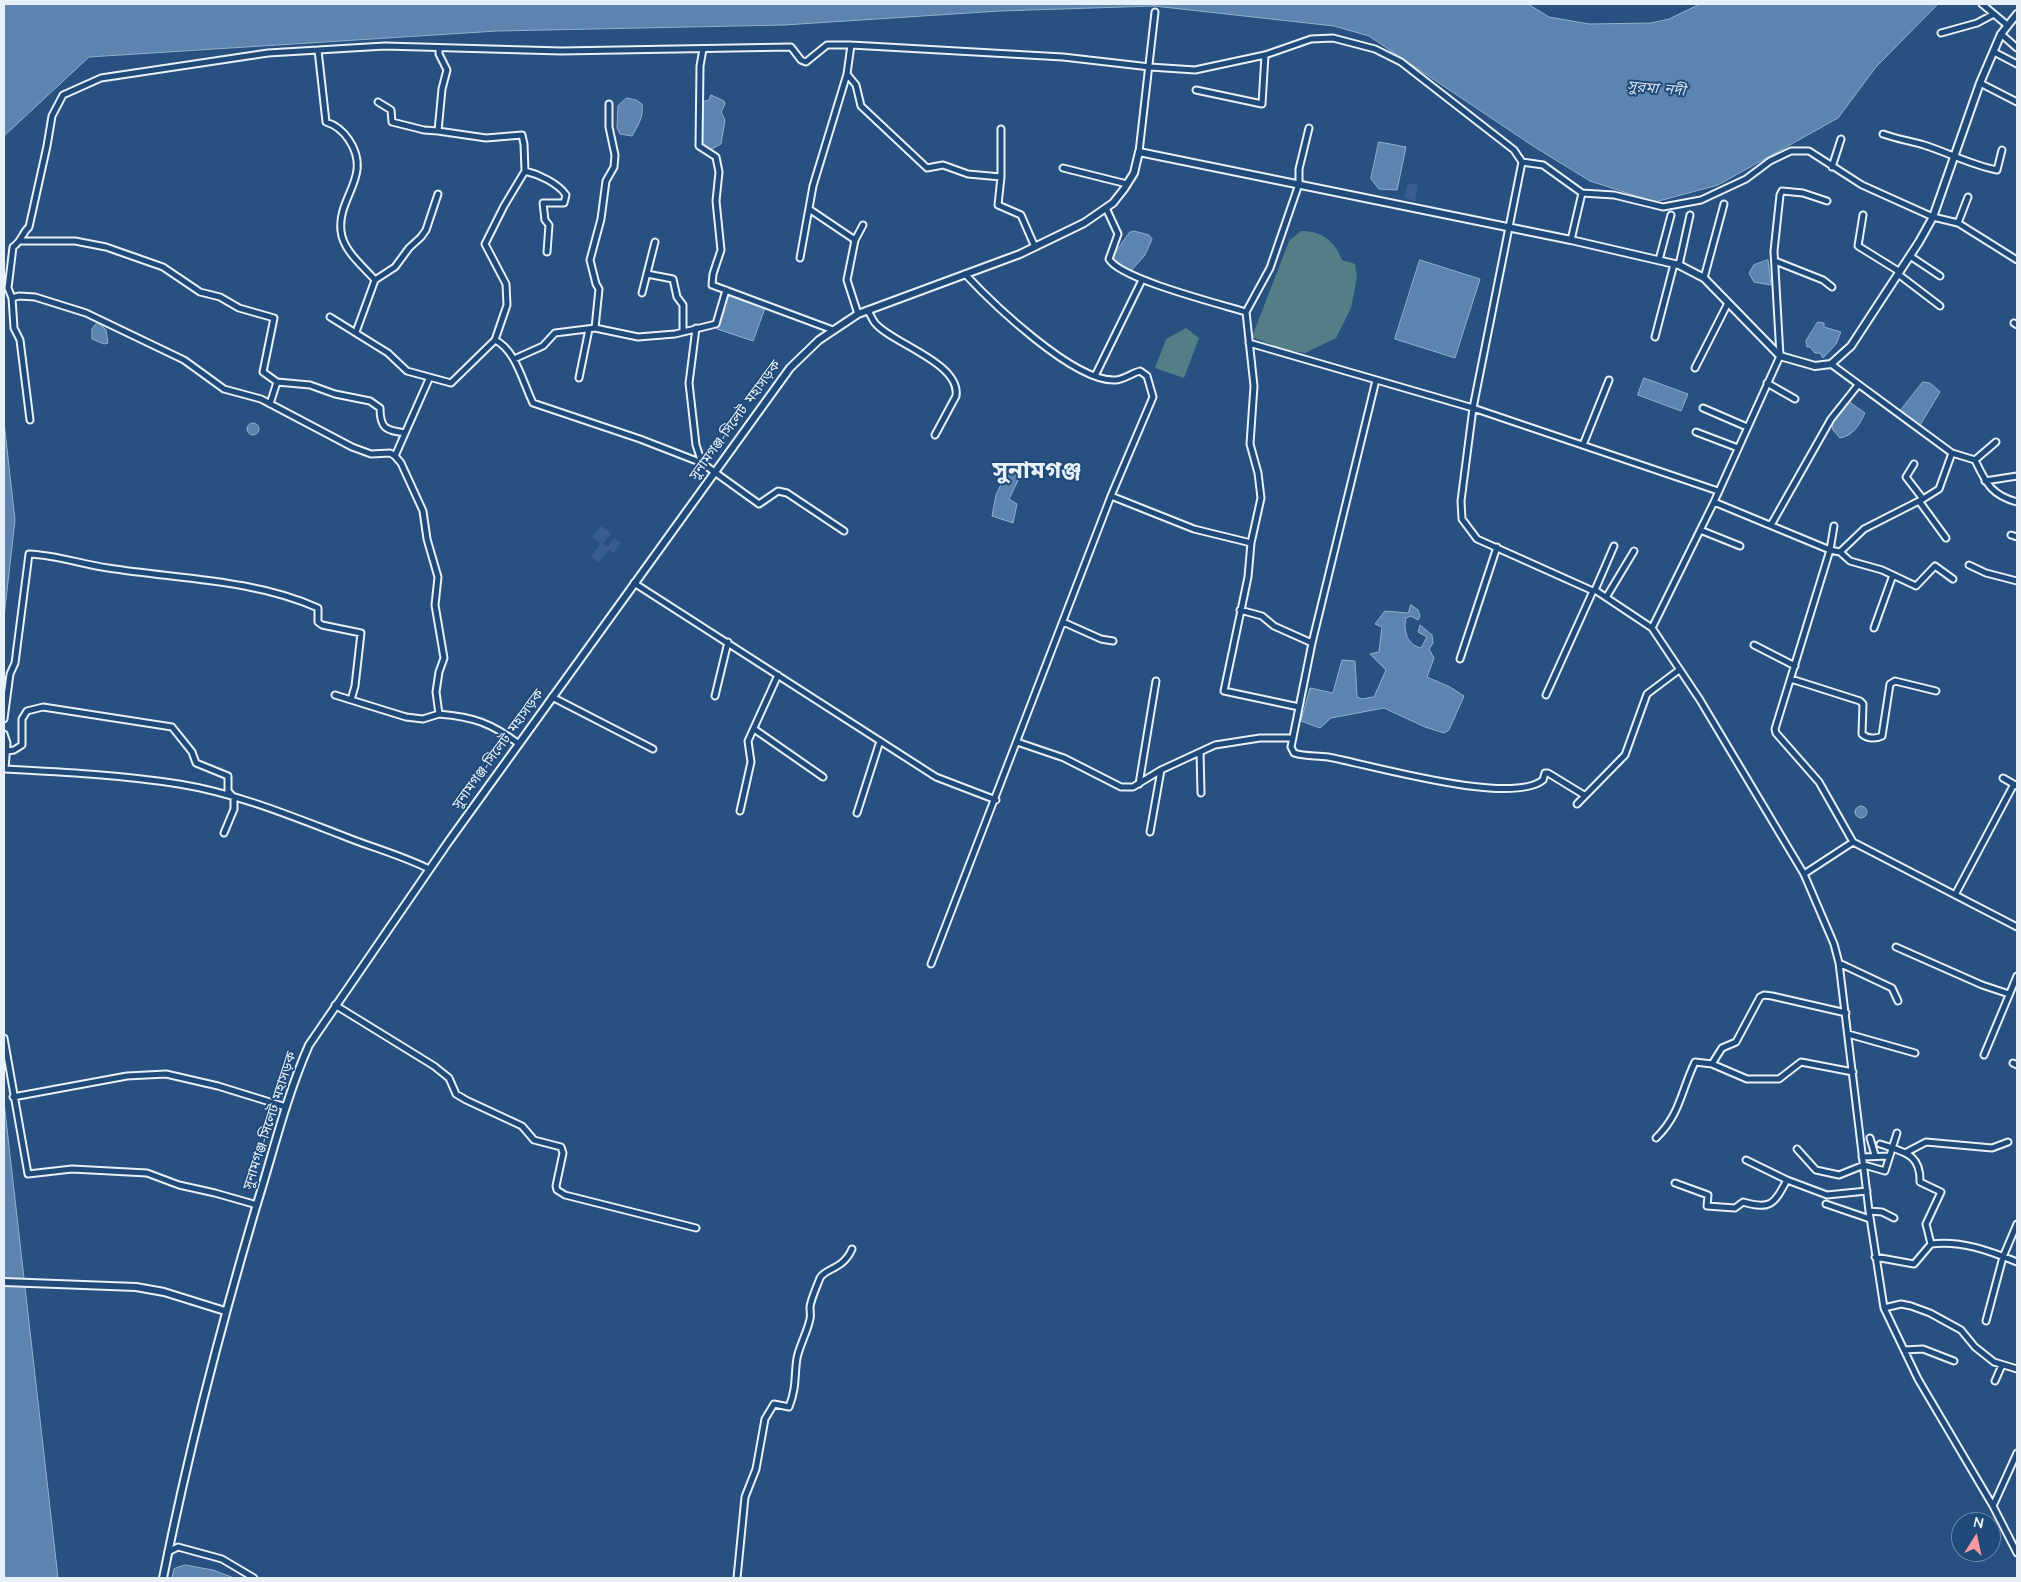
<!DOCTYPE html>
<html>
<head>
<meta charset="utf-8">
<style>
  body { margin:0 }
  #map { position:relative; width:2021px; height:1582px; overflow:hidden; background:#285181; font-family:"Architects Daughter",sans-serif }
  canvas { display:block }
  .frame { position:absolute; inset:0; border:5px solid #e8f1f8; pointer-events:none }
  .north { position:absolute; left:1951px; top:1512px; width:50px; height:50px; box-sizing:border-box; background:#1f4a7a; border:1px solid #6f8dac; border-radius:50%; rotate:10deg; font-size:14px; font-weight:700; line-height:20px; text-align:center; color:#e8f1f8 }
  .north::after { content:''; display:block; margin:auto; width:18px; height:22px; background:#ff9aa2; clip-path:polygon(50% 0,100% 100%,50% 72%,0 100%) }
</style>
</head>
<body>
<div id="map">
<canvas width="2021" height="1582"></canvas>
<div class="frame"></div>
<div class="north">N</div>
</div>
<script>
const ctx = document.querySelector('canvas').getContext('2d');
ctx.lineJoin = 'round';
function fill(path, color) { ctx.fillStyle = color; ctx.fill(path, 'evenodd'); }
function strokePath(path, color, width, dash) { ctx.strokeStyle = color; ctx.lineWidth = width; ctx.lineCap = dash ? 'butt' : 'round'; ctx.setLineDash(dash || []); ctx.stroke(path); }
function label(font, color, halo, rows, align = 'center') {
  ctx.font = font + ' "Architects Daughter","Noto Sans Bengali",sans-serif'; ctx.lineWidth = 4; ctx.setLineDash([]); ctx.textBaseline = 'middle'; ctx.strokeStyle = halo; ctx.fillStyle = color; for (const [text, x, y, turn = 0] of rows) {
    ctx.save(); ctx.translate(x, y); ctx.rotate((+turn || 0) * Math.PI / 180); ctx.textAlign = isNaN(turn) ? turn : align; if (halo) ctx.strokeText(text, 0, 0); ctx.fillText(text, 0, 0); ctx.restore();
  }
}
fill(new Path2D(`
  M1408,183L1418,185L1415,201L1404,198Z
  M601,526L611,533L603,544L608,547L614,538L621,543L614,553L609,550L599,562L591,557L600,544L592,537Z`), '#395e8d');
fill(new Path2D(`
  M1301,231C1322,231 1335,241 1342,260L1355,264L1357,277L1351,308L1336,338L1305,353L1285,350L1252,337L1289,241Z
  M1186,328L1199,338L1184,378L1155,368L1166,339Z`), '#537e86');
const water = new Path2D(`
  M4,4H1528L1549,17L1589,24L1651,23L1669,19L1700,4H1938L1876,67L1838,118L1718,185L1655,202L1590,181L1533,146L1369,36L1334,26L1154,6L1000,11L784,25L497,31L89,57L4,136Z
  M711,95L724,101L725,104L721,112L725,120L721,144L710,150L700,144L702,102L709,100Z
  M627,98L636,100L642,104C644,117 638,125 632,136L620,134L617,128L618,106Z
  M1379,142L1406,147L1397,190L1379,189L1371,179Z
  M1134,231L1149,235L1152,239L1145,255L1130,272L1113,261V256L1129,233Z
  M1420,260L1480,279L1455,358L1395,339Z
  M1768,260L1771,285L1754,282L1749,273L1754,265Z
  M729,296L765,308L753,341L717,329Z
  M98,322L106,330L108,343L104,344L92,339V329Z
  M1818,322L1824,323V327L1841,332L1836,344L1823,358L1820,353H1815L1810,347H1807L1806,341Z
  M1644,378L1688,394L1681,411L1638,395Z
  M1923,382L1930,383L1940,392L1920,425L1912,427L1903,422L1901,410Z
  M1848,401L1865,413C1860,424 1853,436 1840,438L1833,430L1832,425Z
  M4,422L15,520L4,617Z
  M247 429a6 6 0 1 1 12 0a6 6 0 1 1-12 0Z
  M1011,465L1023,470L1009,499L1017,504L1013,523L992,516L996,495Z
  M1411,605L1418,610L1420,616L1418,620L1411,616L1406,618C1403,630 1407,645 1421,648L1427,637L1418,632L1420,625L1432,635L1433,643L1429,649L1434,658L1427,677L1450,687L1464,696L1449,730L1444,733L1425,727L1384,708L1331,718L1320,728L1301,721L1310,688L1333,693L1342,660L1355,661L1357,697L1362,699L1374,697L1386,670L1370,654L1379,652L1382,627L1375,624L1385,611L1408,613Z
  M1855 812a6 6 0 1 1 12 0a6 6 0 1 1-12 0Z
  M4,1102L58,1578H4Z
  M185,1565L213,1570L234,1578H172L174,1569Z`);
fill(water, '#5c84af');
strokePath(water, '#94b0cc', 1);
strokePath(new Path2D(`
  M1153,4L1154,6`), '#d3e1ed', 1, [6, 5]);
const minor = new Path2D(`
  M1982,4L2007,25
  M1941,33L1977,23L1992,15
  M2001,34L2017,48
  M851,45L847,74L856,85L861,106L927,168L943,165L968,174L1001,177L998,205L1021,215L1035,247
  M703,49L700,66L699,146L716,157L719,172L716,201L721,250L713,274L712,285L833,330
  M318,50L326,122C336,125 343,131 349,140C373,176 337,197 341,231C343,251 363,266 375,280
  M1994,52L2017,64
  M1980,83L2017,102
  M1196,90L1262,104L1265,55
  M378,102L391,110L392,122L424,130L438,131L442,89L447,70L439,54V49
  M1001,129V177
  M1883,134C1897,139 1910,141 1924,145C1949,153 1971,165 1997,170L2002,150
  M1139,152L1155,12
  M1522,162L1473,408L1461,501L1462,519L1477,539L1593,591L1595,590L1652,628L1700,700L1804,874L1834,944L1839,963L1869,1211L1884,1308L1918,1379L1993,1506L2017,1553
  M1832,167L1841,139
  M1063,168L1127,184
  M525,171C538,174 558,183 566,195L564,203H543L545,220L549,225L547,252
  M1106,208L1118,234L1109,259C1120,279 1220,304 1246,312
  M809,209L855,240
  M1863,215L1858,246L1900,272
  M1958,223L1968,197
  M1571,240L1582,193
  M21,241H75L106,247L163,267L200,292L220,297L239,308L274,318L263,372L277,382L270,404
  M1910,256L1940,276
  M800,258L813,186L847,74
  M1659,260L1671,215
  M1775,261L1823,280L1832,287
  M1679,265L1690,215
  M647,274L673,279L677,297L683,305V331
  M1898,274L1940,306
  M1704,278L1724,204
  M642,293L655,242
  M12,298L19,296L35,297L86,313L184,360L224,389L261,399L352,447L371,454L390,453L395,456L401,463L423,511L427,539L438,577L435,605L444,658L439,672L436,692L439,714C474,717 491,723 519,744
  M868,310C870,314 872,319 875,323C891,343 961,363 956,396L935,435
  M858,314L847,280L855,240L863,225
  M330,317L388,353L407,371L451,383L495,340L507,305L506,284L485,244L504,206L525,171L524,144L522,135L486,138L438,131
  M2014,323L2017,325
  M595,328L599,289L596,284L590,260L601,219L606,181L614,167L615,155L609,127V104
  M696,328L689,383L696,445L702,463L759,504L778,491L787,493L844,531
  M356,332L375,280L395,267L409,248L421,237L426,230L438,194
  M1655,337L1674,264
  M495,340C516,350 523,383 533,403L640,439L702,463
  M1249,343L1473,408L1718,491
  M514,359L543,346L555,333L595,328L638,337L675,334L716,324L726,290
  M1831,364L1952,453L1975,460L1996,442
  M1695,368L1728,303
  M1095,376L1142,280
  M579,378L589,329
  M1376,380L1312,643L1291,747L1294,753C1306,757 1317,755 1328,757C1371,765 1510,806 1543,780L1545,773H1548L1584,795
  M277,382L310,385L335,394L370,401L380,408C380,429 386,430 405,433
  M1767,383L1795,399
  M1703,408L1747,427
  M30,420L20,340L14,328L12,298L8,288L13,247C22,241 22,233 29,227L47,146L52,116L63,95L101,78L268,53L385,46L561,51L791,47L801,60L806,62L827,45H851L1063,57L1150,67L1195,70L1265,55L1311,39L1333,38L1375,49L1401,62L1514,150L1522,162L1543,165L1582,193L1614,195L1663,207L1701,200L1746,179L1770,161L1791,151H1809L1862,185L1933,217L1958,223L2017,260
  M1696,432L1738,448
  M1583,445L1609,380
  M395,456L429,379
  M1975,460C1986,483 1991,495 2017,502
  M1914,464L1906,477L1923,499
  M1985,481L2017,476
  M1111,496L1194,529L1251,543
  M1919,501L1946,538
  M1714,502L1830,550L1840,552L1850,561L1882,570L1916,586L1935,566L1953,579
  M1771,525L1831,419L1858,385
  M1834,526L1830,550L1775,729L1776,733L1819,782L1853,842L2017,927
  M1700,530L1740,546
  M2011,535L2017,537
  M1840,552L1864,529L1923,499L1939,489L1952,453
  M1969,565L1986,573L2017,581
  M634,583L936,777L996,800
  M1595,590L1614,546
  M1607,596L1634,551
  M1240,610L1262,616L1274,626L1312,643
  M1063,622L1101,639L1113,641
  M1652,628L1714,502L1780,356L1774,251L1780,195L1782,191L1803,193L1827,201
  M1874,628L1893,575
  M1754,645L1795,666
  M1460,659L1497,547
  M1791,679L1860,701L1863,704L1862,734C1867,739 1876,739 1882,736L1890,684L1895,681L1936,691
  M335,695L406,717L423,719L439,714
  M1546,695L1593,591
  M715,696L728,642
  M552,697L653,749
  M1299,707L1224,691L1248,577L1251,543L1261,498L1258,473L1250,444L1254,386L1246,312L1270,268L1299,184V169L1309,128
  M4,719L10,674L15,663L29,554C56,555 81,564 108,568C178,579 253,579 318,608V622L322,625L361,633L355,686L351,700
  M754,729L823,777
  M4,734L7,743L5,769C63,772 121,775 179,784C235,793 289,815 341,835C370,847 401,855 429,869
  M1017,742L1064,758L1121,787H1133L1161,770L1215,745L1260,738H1293
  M7,751L14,750L22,745V719L27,711L43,707L172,727L192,752L196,763L228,776V791L234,798V809L224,833
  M1200,752L1201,793
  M2003,778L2017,786
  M1139,784L1156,681
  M1577,804L1625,755L1647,694L1679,670
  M740,811L751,762L748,741L778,675
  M857,813L880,741
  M1150,832L1161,770
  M1804,874L1853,842
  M1955,895L2014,784
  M1896,947L1982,985L2009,994
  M1839,963L1892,988L1898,1001
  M931,964L1111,496L1153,397L1147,376L1140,371C1132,373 1123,380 1115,380C1074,382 992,303 965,274
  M335,1005L434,1066L449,1078L456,1094L466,1100L522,1126L534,1140L561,1147L563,1153L556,1186L557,1190L565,1195L696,1228
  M1848,1034L1915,1053
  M4,1038L28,1174L72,1169L147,1173L179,1185L215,1193L257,1205
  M1984,1055L2017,976
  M2013,1063L2017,1065
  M1712,1064L1747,1079H1779L1801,1062L1853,1072
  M13,1097L127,1076L166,1074L218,1086L286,1107
  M1656,1138C1680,1115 1681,1091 1695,1062L1712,1064L1722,1048L1736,1042L1760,997L1764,995L1772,996L1846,1013
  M1870,1138L1875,1155
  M1880,1144C1903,1152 1921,1153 1920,1182L1941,1192L1926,1224L1931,1244
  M1797,1149L1816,1170L1839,1175L1864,1165L1885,1171L1897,1133
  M1905,1153L1926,1142L1992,1148L2008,1142
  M1862,1157L1889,1156
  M1746,1160L1787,1180L1827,1195L1867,1191
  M1675,1183L1708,1195L1707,1206L1735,1208L1743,1202C1771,1210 1774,1204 1787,1180
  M1826,1204L1870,1219
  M1869,1211L1882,1212L1894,1218
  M1875,1257L1914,1264L1931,1244C1961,1240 1990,1251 2017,1262
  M1884,1308L1901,1304L1911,1306L1930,1313L1961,1330L1975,1347L1994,1362L2017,1369
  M1986,1321L2003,1257L2017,1224
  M1904,1350L1923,1349L1954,1361
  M1995,1381L2002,1365
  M1993,1506L2017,1453
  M168,1552L178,1547L222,1559L254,1578
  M737,1578L745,1497L756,1469L765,1419L774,1404L789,1407C797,1386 794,1377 797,1358C800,1344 807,1333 810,1319C811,1315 810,1311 810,1307C811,1299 817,1286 820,1278C825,1268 843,1270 852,1249`);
const major = new Path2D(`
  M4,1282L136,1287L164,1292L225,1311
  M163,1578C188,1453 220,1329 256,1207C273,1153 286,1097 309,1045L449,841L790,368L819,340L858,314L1020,254L1084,223L1113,203L1124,189L1134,173L1139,152L1571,240L1679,265L1704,278L1780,356L1815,366L1831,364L1851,346L1919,242L1933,217L1980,83L2001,34L2017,14`);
strokePath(minor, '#e8f1f8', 9);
strokePath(major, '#e8f1f8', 10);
strokePath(minor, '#1f4a7a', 5);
strokePath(major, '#1f4a7a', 6);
label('14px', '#e8f1f8', '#1f4a7a', [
  ["সুনামগঞ্জ-সিলেট মহাসড়ক",736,421,-54],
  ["সুনামগঞ্জ-সিলেট মহাসড়ক",499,750,-54],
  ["সুনামগঞ্জ-সিলেট মহাসড়ক",271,1121,-72]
]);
label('italic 15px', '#d3e1ed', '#1f4a7a', [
  ["সুরমা নদী",1656,90,5]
]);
label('bold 24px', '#e8f1f8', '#1f4a7a', [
  ["সুনামগঞ্জ",1037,473]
]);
</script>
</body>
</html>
